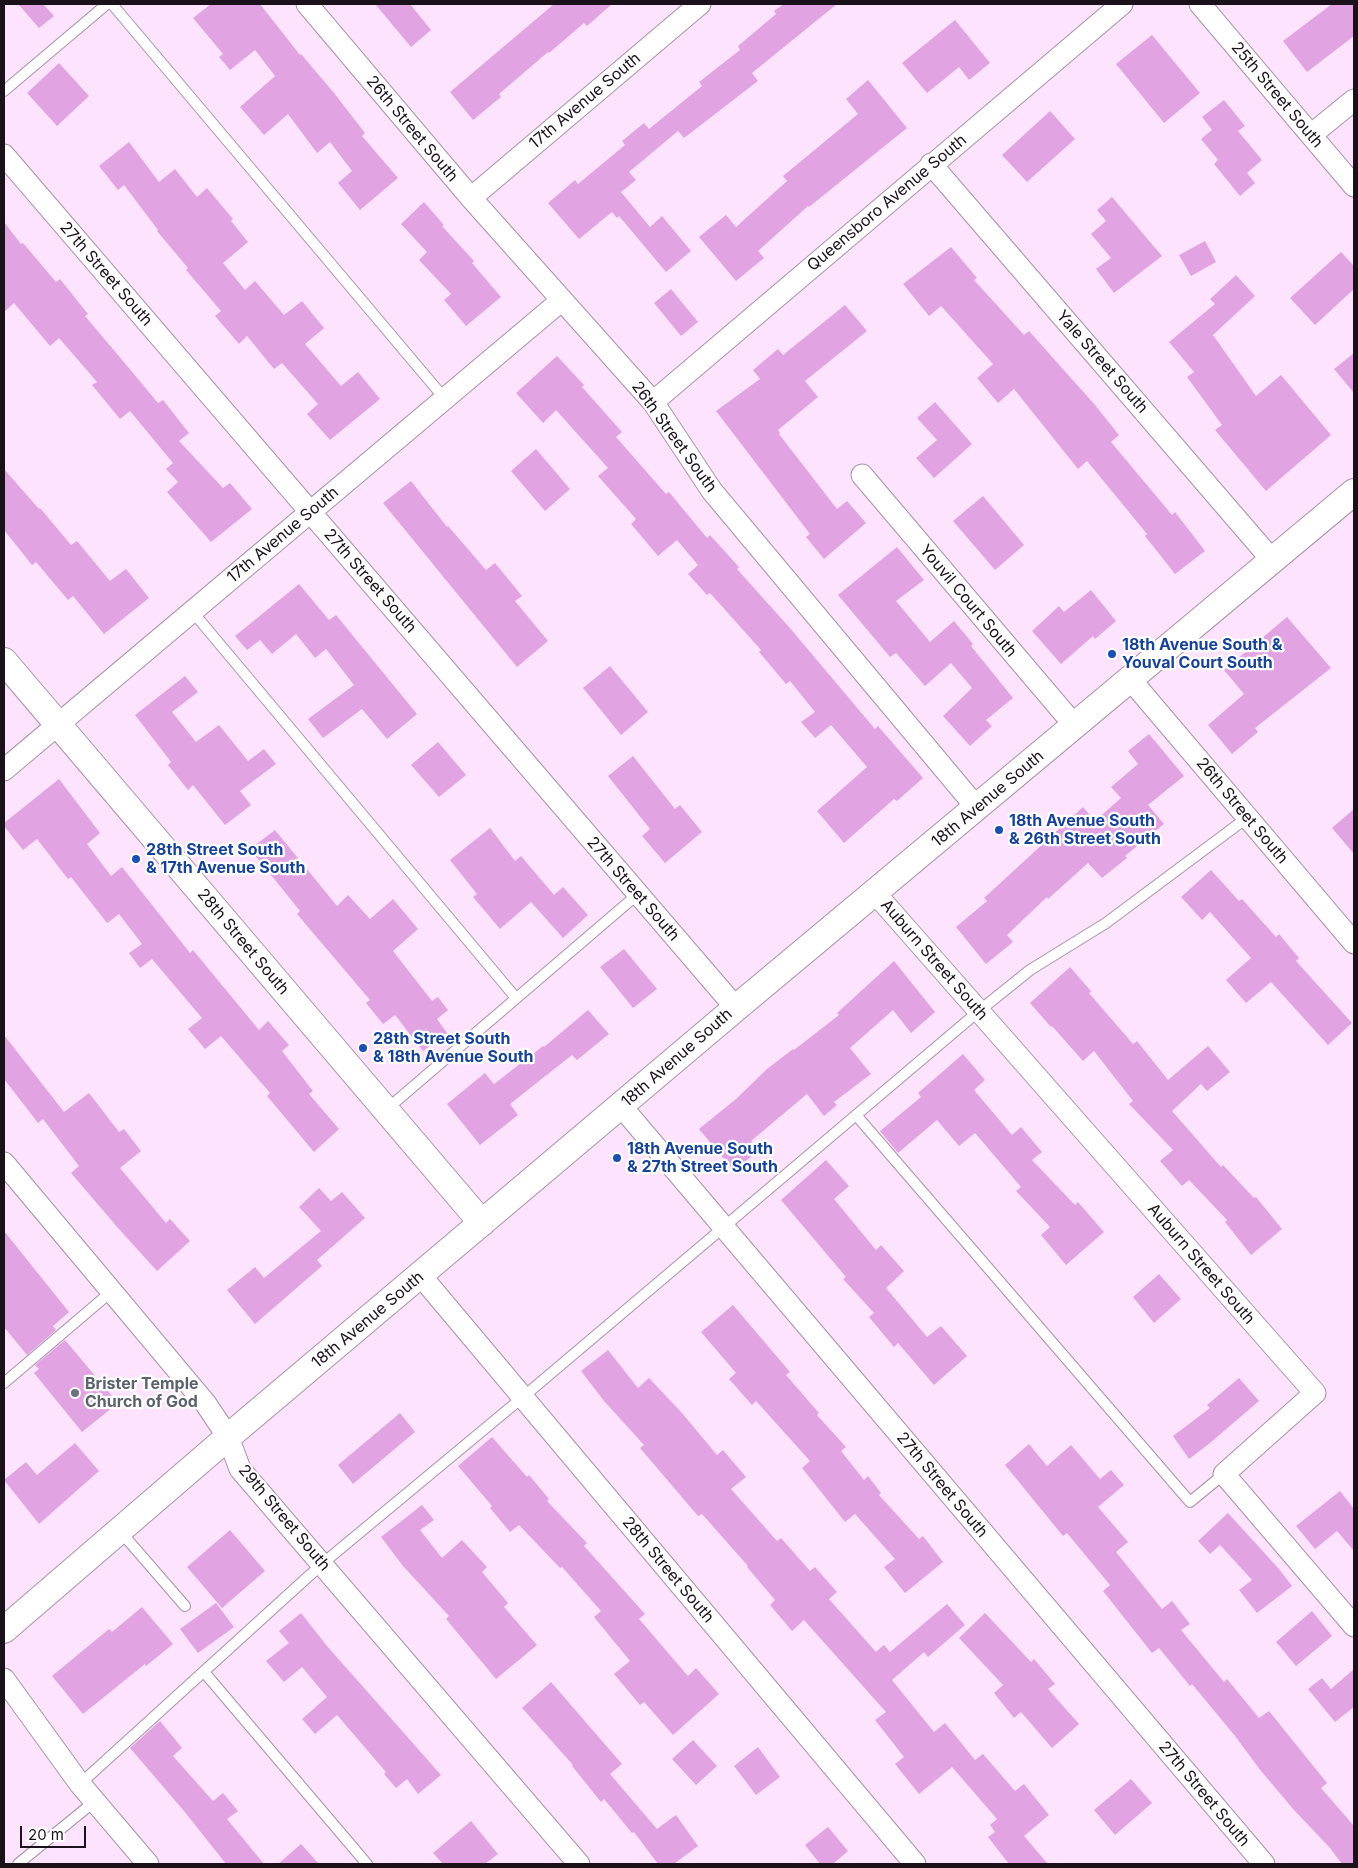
<!DOCTYPE html>
<html>
<head>
<meta charset="utf-8">
<style>
  body { margin:0 }
  #map { position:relative; width:1358px; height:1868px; overflow:hidden; background:#fde3fd; font-family:Inter,sans-serif }
  canvas { display:block }
  .frame { position:absolute; inset:0; border:5px solid #1a111a; pointer-events:none }
  .scale { position:absolute; left:20px; top:1826px; width:66px; height:22px; box-sizing:border-box; border:2px solid #1a111a; border-top:0; padding-left:6px; font-size:15px; line-height:18px; white-space:nowrap; color:#1a111a; -webkit-text-stroke:4px #fff; paint-order:stroke }
</style>
</head>
<body>
<div id="map">
<canvas width="1358" height="1868"></canvas>
<div class="frame"></div>
<div class="scale">20 m</div>
</div>
<script>
const ctx = document.querySelector('canvas').getContext('2d');
ctx.lineJoin = 'round';
function fill(path, color) { ctx.fillStyle = color; ctx.fill(path, 'evenodd'); }
function strokePath(path, color, width, dash) { ctx.strokeStyle = color; ctx.lineWidth = width; ctx.lineCap = dash ? 'butt' : 'round'; ctx.setLineDash(dash || []); ctx.stroke(path); }
function label(font, color, halo, rows, align = 'center') {
  ctx.font = font + ' Inter,sans-serif'; ctx.lineWidth = 4.5; ctx.setLineDash([]); ctx.textBaseline = 'middle'; ctx.strokeStyle = halo; ctx.fillStyle = color; for (const [text, x, y, turn = 0] of rows) {
    ctx.save(); ctx.translate(x, y); ctx.rotate((+turn || 0) * Math.PI / 180); ctx.textAlign = isNaN(turn) ? turn : align; if (halo) ctx.strokeText(text, 0, 0); ctx.fillText(text, 0, 0); ctx.restore();
  }
}
fill(new Path2D(`
  M18,4H43L54,16L39,28Z
  M211,4H260L300,55L301,54L334,93L365,133L362,136L398,178L360,210L338,183L352,171L330,142L317,153L288,114L264,135L240,107L275,76L255,50L230,70L219,57L223,54L193,18Z
  M375,4H410L431,30L411,47Z
  M554,4H612L587,26L584,23L549,53L548,52L499,94L501,97L473,120L450,92Z
  M784,4H837L752,73L758,81L684,138L678,131L629,172L636,180L621,192L650,227L662,216L691,251L666,272L619,216L617,218L612,212L579,239L548,203L575,180L578,184L625,145L622,141L644,123L649,129L702,86L699,82L740,50L738,46L776,14L774,11Z
  M1332,4H1354V36L1307,72L1283,41Z
  M955,20L990,63L969,80L959,67L927,93L902,63Z
  M1152,35L1200,93L1164,123L1116,64Z
  M59,63L89,96L57,126L27,93Z
  M868,80L907,128L809,207L808,206L758,251L764,258L736,281L699,237L726,215L736,227L787,181L783,176L858,114L846,99Z
  M1224,100L1245,126L1238,131L1262,160L1247,173L1255,183L1240,196L1214,164L1218,160L1201,139L1212,130L1202,117Z
  M1050,111L1075,139L1027,182L1002,155Z
  M129,142L159,182L175,169L197,197L207,188L233,219L231,221L248,242L223,263L245,290L255,281L284,315L302,301L324,328L305,344L341,386L358,372L380,399L330,440L307,414L318,404L282,363L274,369L247,336L239,344L215,316L221,311L186,270L188,268L157,231L158,230L124,185L118,190L99,166Z
  M1112,197L1162,256L1114,293L1096,269L1111,258L1091,234L1106,221L1097,210Z
  M424,202L444,225L442,226L474,261L472,263L501,297L466,326L444,300L451,294L419,260L427,252L401,224Z
  M4,222L21,244L23,243L56,282L60,279L88,314L85,316L123,361L158,403L163,400L189,433L179,441L223,488L230,483L252,509L211,542L167,492L178,482L166,469L173,463L130,411L120,419L92,385L97,382L59,338L50,346L14,303L4,312Z
  M1205,241L1216,262L1191,276L1179,255Z
  M951,247L977,278L974,280L1024,335L1029,331L1095,405L1119,435L1111,442L1172,515L1175,512L1205,551L1175,574L1145,536L1147,534L1087,461L1078,469L1014,389L998,403L977,378L993,364L941,306L929,316L903,284Z
  M1341,252L1354,266V289L1315,325L1290,298Z
  M1236,275L1255,296L1213,335L1256,396L1281,375L1331,435L1266,491L1215,430L1222,425L1187,377L1194,372L1169,342L1215,304L1210,299Z
  M671,289L698,322L681,336L654,303Z
  M845,305L867,331L805,381L818,397L778,430L780,433L779,434L837,509L847,501L866,523L824,559L806,537L810,534L716,411L760,379L753,370L778,349L783,355Z
  M1354,353V393L1334,369Z
  M557,356L584,385L582,387L622,432L616,437L666,494L669,492L707,538L710,535L739,567L737,569L789,627L875,729L878,726L923,778L897,801L894,799L844,843L817,811L867,767L831,725L815,738L801,722L815,712L790,681L786,684L759,652L761,650L710,593L707,595L688,574L698,565L677,540L658,556L631,524L636,519L598,476L608,468L556,410L543,423L516,393Z
  M935,402L972,444L934,478L916,458L937,440L917,418Z
  M536,449L570,489L545,511L511,471Z
  M4,469L39,509L40,508L71,545L77,541L110,581L126,569L149,598L104,634L73,596L68,600L36,562L32,565L4,530Z
  M411,481L447,527L448,526L486,570L495,563L522,596L515,601L548,641L517,667L383,503Z
  M983,496L1024,545L995,570L953,521Z
  M897,547L924,580L896,601L930,642L954,621L973,644L971,646L1013,698L986,720L992,726L970,746L943,716L972,688L951,663L925,686L896,653L890,657L838,595Z
  M299,584L329,620L336,615L417,714L387,739L362,709L323,738L308,719L354,685L326,649L315,658L296,634L272,654L260,640L247,650L235,636Z
  M1091,590L1116,621L1095,639L1093,636L1061,664L1032,631L1059,606L1064,612Z
  M1287,617L1331,668L1255,728L1258,732L1232,754L1208,725L1244,694L1224,670Z
  M610,666L648,712L621,735L583,688Z
  M185,676L198,692L172,712L196,742L219,725L248,761L264,749L276,764L240,791L251,805L225,825L193,785L188,790L168,765L171,762L135,715Z
  M1149,734L1184,776L1148,805L1164,824L1125,856L1127,858L1102,878L1088,863L1048,899L1047,897L1007,935L1013,942L986,964L956,927L987,901L984,898L1083,807L1095,821L1121,798L1111,787L1138,764L1128,751Z
  M438,742L466,775L439,797L411,765Z
  M633,756L675,809L680,805L702,832L665,863L642,836L650,829L608,776Z
  M59,779L100,833L87,844L111,876L122,867L190,953L193,950L259,1030L268,1021L289,1045L282,1051L313,1091L309,1094L339,1129L314,1152L267,1096L270,1093L221,1036L205,1049L188,1029L202,1018L152,959L140,968L129,953L142,944L119,914L107,923L71,877L68,879L37,839L23,850L4,826V823Z
  M1354,809V854L1332,828Z
  M490,828L515,861L521,856L554,895L563,887L588,915L563,938L531,902L500,929L473,897L477,894L450,860Z
  M275,830L337,906L348,895L370,919L393,899L418,929L393,951L432,1001L438,997L448,1010L437,1019L447,1033L423,1051L395,1015L383,1024L366,1003L370,1000L297,914L300,911L250,849Z
  M1211,870L1239,901L1242,899L1276,937L1279,934L1299,958L1296,961L1352,1023L1328,1045L1271,982L1246,1003L1226,980L1251,958L1210,912L1202,920L1181,897Z
  M624,949L657,989L633,1008L600,967Z
  M894,961L935,1012L911,1033L893,1010L850,1048L871,1074L834,1102L837,1105L824,1116L807,1094L751,1141L759,1150L734,1171L699,1129L736,1099L767,1069L793,1049L794,1050L839,1015L837,1013Z
  M1070,967L1091,991L1089,993L1133,1044L1137,1041L1168,1080L1208,1046L1230,1072L1207,1091L1201,1084L1172,1111L1221,1167L1223,1165L1254,1198L1256,1197L1282,1229L1251,1255L1225,1222L1227,1220L1189,1180L1182,1186L1160,1161L1173,1150L1129,1104L1133,1101L1094,1051L1083,1061L1052,1026L1051,1027L1030,1003Z
  M588,1010L609,1034L577,1060L572,1055L510,1104L518,1115L480,1145L447,1104L485,1073L494,1084L543,1046L544,1047Z
  M4,1035L64,1112L89,1093L119,1132L124,1129L141,1151L120,1168L166,1223L170,1219L190,1241L157,1271L118,1228L71,1173L79,1166L43,1119L38,1123L4,1079Z
  M963,1054L985,1080L974,1090L1012,1135L1021,1127L1042,1152L1032,1160L1075,1205L1078,1202L1104,1232L1066,1265L1041,1235L1050,1227L1016,1191L1021,1187L975,1133L959,1146L937,1120L898,1153L880,1131L921,1097L918,1093Z
  M826,1160L849,1186L834,1199L876,1250L881,1245L904,1271L886,1288L927,1337L941,1326L967,1356L934,1385L898,1343L894,1347L869,1317L874,1313L843,1279L846,1277L781,1200Z
  M319,1188L331,1201L342,1192L365,1218L317,1260L322,1266L255,1324L227,1290L255,1267L264,1278L321,1231L299,1207Z
  M4,1231L69,1312L53,1326L56,1330L27,1355L4,1327Z
  M1159,1274L1181,1299L1154,1323L1133,1297Z
  M733,1305L790,1372L786,1375L819,1413L817,1415L846,1447L841,1451L864,1480L868,1476L881,1493L879,1495L919,1539L923,1536L943,1562L905,1593L884,1567L895,1559L855,1514L845,1522L802,1468L810,1461L756,1401L752,1405L729,1379L736,1373L701,1332Z
  M65,1340L118,1403L82,1432L34,1373L39,1369L35,1365Z
  M608,1350L638,1388L649,1378L682,1413L717,1455L723,1450L746,1477L731,1489L777,1541L781,1538L810,1571L815,1567L837,1592L829,1599L876,1652L884,1645L890,1652L947,1604L965,1625L928,1657L924,1652L892,1680L934,1732L945,1723L975,1760L983,1754L1015,1791L1024,1784L1049,1815L1024,1836L1048,1864H1009L988,1837L995,1832L990,1825L997,1819L952,1767L919,1794L895,1764L904,1757L875,1720L886,1712L804,1620L792,1631L770,1605L775,1600L747,1567L748,1566L702,1514L698,1516L640,1448L644,1445L604,1401L581,1371Z
  M1239,1378L1259,1401L1210,1443L1189,1459L1173,1436L1210,1408L1207,1405Z
  M400,1413L415,1432L353,1484L338,1465Z
  M492,1437L527,1477L529,1475L549,1499L547,1501L587,1543L584,1546L645,1614L639,1619L688,1676L696,1668L719,1694L673,1735L644,1702L640,1705L614,1674L630,1661L594,1617L601,1611L562,1567L560,1568L519,1525L510,1532L490,1508L492,1506L458,1466Z
  M75,1443L99,1471L39,1524L4,1480L26,1462L37,1475Z
  M1029,1444L1047,1466L1071,1445L1100,1479L1111,1470L1124,1485L1098,1507L1128,1542L1116,1552L1162,1609L1172,1601L1190,1624L1181,1630L1224,1682L1227,1679L1259,1718L1269,1711L1327,1783L1321,1788L1354,1826V1864H1342L1330,1848L1294,1810L1261,1771L1235,1736L1192,1684L1190,1686L1159,1648L1152,1653L1103,1591L1110,1585L1067,1533L1063,1536L1005,1465Z
  M1340,1491L1354,1509V1551L1337,1531L1315,1549L1296,1526Z
  M422,1505L434,1520L420,1530L442,1558L462,1540L487,1567L482,1572L508,1603L504,1607L537,1645L496,1679L446,1619L449,1616L403,1566L381,1537Z
  M1228,1513L1279,1569L1292,1586L1257,1613L1239,1590L1252,1580L1220,1545L1210,1554L1198,1541Z
  M230,1530L265,1571L222,1608L187,1567Z
  M216,1603L234,1627L198,1653L180,1629Z
  M142,1607L173,1644L146,1666L145,1664L83,1714L52,1676L109,1629L112,1632Z
  M1312,1611L1332,1636L1296,1666L1276,1642Z
  M301,1613L327,1646L441,1775L418,1794L407,1779L396,1788L384,1774L386,1772L337,1715L315,1734L302,1719L327,1697L302,1667L284,1682L266,1661L289,1643L279,1631Z
  M985,1613L1031,1662L1034,1659L1055,1684L1048,1689L1079,1724L1052,1748L1021,1712L1014,1718L994,1693L1003,1685L959,1638Z
  M1354,1669V1707L1335,1722L1308,1689L1322,1678L1331,1689Z
  M551,1682L622,1764L610,1774L657,1829L676,1815L698,1846L674,1864H658L634,1832L632,1833L604,1799L601,1802L572,1766L573,1765L522,1708Z
  M160,1721L182,1748L173,1756L213,1801L223,1793L238,1811L227,1819L264,1864H226L184,1811L130,1748Z
  M693,1740L717,1766L696,1785L672,1759Z
  M758,1747L780,1777L756,1795L734,1766Z
  M1131,1779L1152,1803L1115,1835L1094,1810Z
  M471,1821L498,1854L485,1864H443L433,1853Z
  M828,1827L848,1851L833,1864H820L805,1845Z
  M301,1844L319,1864H278Z`), '#e2a3e2');
const service = new Path2D(`
  M112,4L445,399
  M4,91L107,4
  M192,611L516,998
  M387,1109L638,894
  M856,1115L1190,1502L1224,1474
  M4,1383L112,1291
  M120,1531L185,1606
  M204,1672L367,1864
  M80,1784L322,1564L523,1397L979,1011L1030,970L1106,923L1248,817
  M18,1864L95,1801`);
const minor = new Path2D(`
  M307,4L471,198L653,402L712,491L977,808
  M1200,4L1354,186
  M1311,135L1354,100
  M4,155L736,1008
  M931,164L1272,560
  M471,198L700,4
  M653,402L1122,4
  M862,475L1075,726
  M1130,679L1354,943
  M4,770L562,300
  M875,893L1315,1393L1224,1474L1354,1626
  M621,1106L1264,1864
  M4,1163L206,1404L228,1437L240,1469L579,1864
  M421,1276L915,1864
  M4,1679L80,1784L148,1864`);
const tertiary = new Path2D(`
  M4,661L482,1223
  M4,1630L228,1437L736,1008L1354,492`);
strokePath(service, '#a992a9', 12);
strokePath(minor, '#a992a9', 23);
strokePath(tertiary, '#a992a9', 28);
strokePath(service, '#fff', 10);
strokePath(minor, '#fff', 21);
strokePath(tertiary, '#fff', 26);
for (const [x, y, r, color] of [
  [1112,654,5,"#1a4fb4"],
  [999,830,5,"#1a4fb4"],
  [136,859,5,"#1a4fb4"],
  [363,1048,5,"#1a4fb4"],
  [617,1158,5,"#1a4fb4"],
  [75,1393,5,"#6b7280"]
]) { const dot = new Path2D(); dot.arc(x, y, r, 0, 2 * Math.PI); ctx.fillStyle = color; ctx.fill(dot); strokePath(dot, '#fff', 2); }
label('16px', '#1a111a', '#fff', [
  ["25th Street South",1277,95,50],
  ["17th Avenue South",585,101,-40],
  ["26th Street South",412,129,50],
  ["Queensboro Avenue South",887,203,-40],
  ["27th Street South",106,274,49],
  ["Yale Street South",1102,362,49],
  ["26th Street South",674,437,54],
  ["17th Avenue South",283,535,-40],
  ["27th Street South",370,581,49],
  ["Youvil Court South",968,601,50],
  ["18th Avenue South",988,799,-40],
  ["26th Street South",1242,811,50],
  ["27th Street South",633,889,49],
  ["28th Street South",243,942,50],
  ["Auburn Street South",934,960,49],
  ["18th Avenue South",677,1058,-41],
  ["Auburn Street South",1201,1264,49],
  ["18th Avenue South",368,1320,-40],
  ["27th Street South",942,1485,50],
  ["29th Street South",284,1518,50],
  ["28th Street South",668,1570,50],
  ["27th Street South",1204,1794,50]
]);
label('bold 16px', '#164399', '#fff', [
  ["18th Avenue South &",1122,645],
  ["Youval Court South",1122,663],
  ["18th Avenue South",1009,821],
  ["& 26th Street South",1009,839],
  ["28th Street South",146,850],
  ["& 17th Avenue South",146,868],
  ["28th Street South",373,1039],
  ["& 18th Avenue South",373,1057],
  ["18th Avenue South",627,1149],
  ["& 27th Street South",627,1167]
], 'left');
label('bold 16px', '#5b616d', '#fff', [
  ["Brister Temple",85,1384],
  ["Church of God",85,1402]
], 'left');
</script>
</body>
</html>
